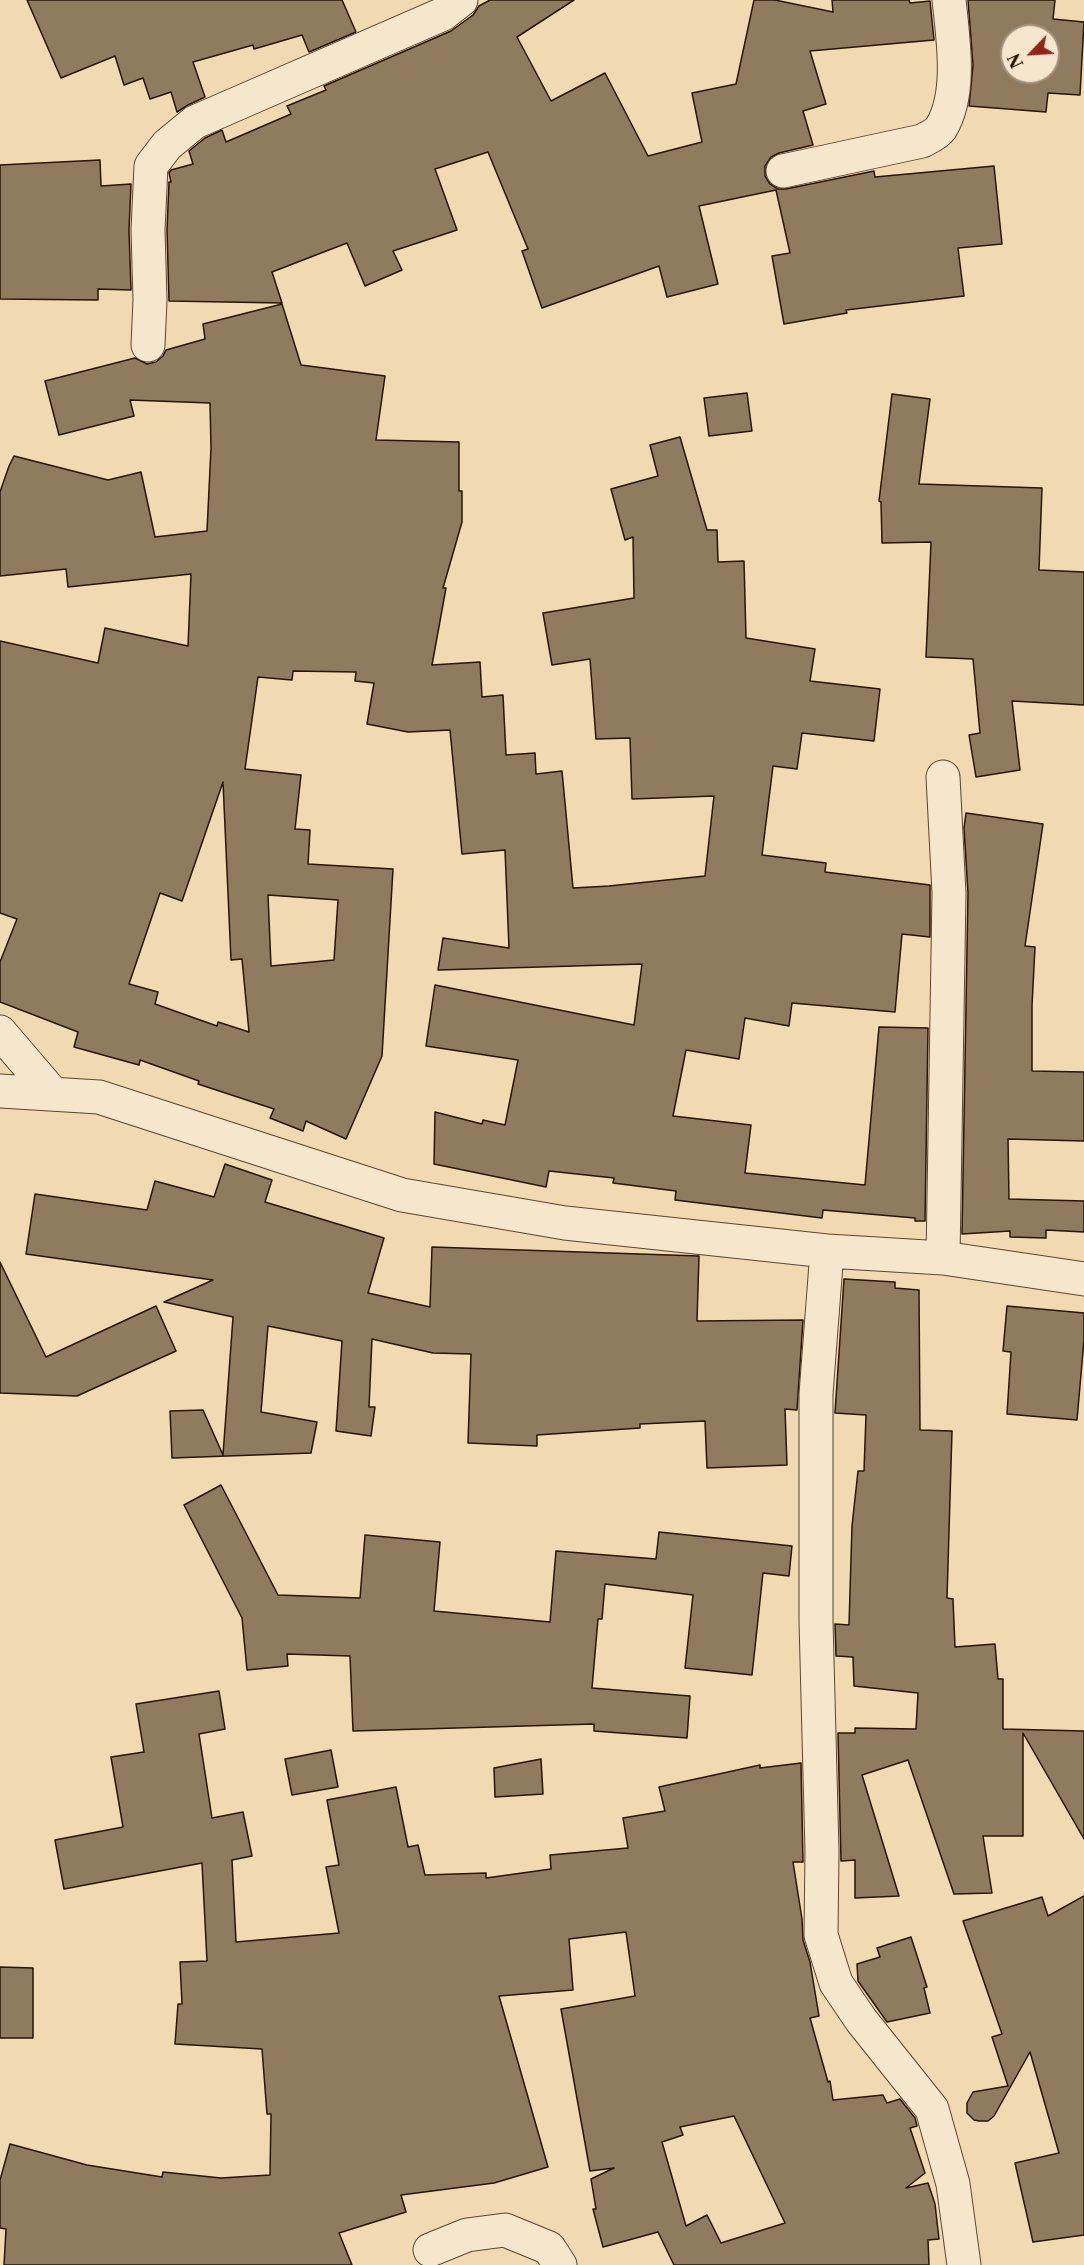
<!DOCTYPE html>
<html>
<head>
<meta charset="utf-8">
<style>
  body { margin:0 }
  #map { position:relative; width:1084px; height:2265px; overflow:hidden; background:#f1d9b1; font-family:"Libre Caslon Text",serif }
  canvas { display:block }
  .north { position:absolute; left:1000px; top:24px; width:60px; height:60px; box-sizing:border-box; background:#f6e6cc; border:2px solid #a4927d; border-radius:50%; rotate:245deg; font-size:16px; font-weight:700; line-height:24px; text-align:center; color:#281506 }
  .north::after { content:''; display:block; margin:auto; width:21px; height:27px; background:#8f2418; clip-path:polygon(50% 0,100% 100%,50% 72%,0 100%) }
</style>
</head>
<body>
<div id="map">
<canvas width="1084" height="2265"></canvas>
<div class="north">N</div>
</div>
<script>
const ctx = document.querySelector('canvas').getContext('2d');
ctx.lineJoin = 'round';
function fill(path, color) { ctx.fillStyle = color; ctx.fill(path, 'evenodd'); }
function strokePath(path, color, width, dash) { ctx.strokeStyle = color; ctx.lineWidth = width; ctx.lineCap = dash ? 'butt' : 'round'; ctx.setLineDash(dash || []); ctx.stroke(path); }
const building = new Path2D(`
  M27,0H342L356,32L309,52L302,35L254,49L253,45L193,62L205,97L188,105L177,112L171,92L150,99L143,78L124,85L115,56L61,78Z
  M490,0H574L517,37L551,101L605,73L648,156L702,142L692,93L736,84L754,0H775L833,12L832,0H909L910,3L930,1L934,40L810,51L826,104L803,111L813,145L779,153L771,157L765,166V176L770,184L778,189H786L874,171L875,177L994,166L1002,244L958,248L964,296L846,310L847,313L784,324L772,256L790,253L776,190L699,206L718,284L667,297L659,266L542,308L522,251L528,249L488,152L435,169L457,230L393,251L402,270L365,286L347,243L272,272L282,303L169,301L167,230L169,182H171L169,173L171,170L193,164L189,151L205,138L222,130L226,142L291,114L287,106L326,90L324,86L451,31L473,15L479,6Z
  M968,0H1055L1053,19L1084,22L1080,95L1048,93L1046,112L969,106L973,65ZM1012,36H1048V72H1012Z
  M100,160L101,186L131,184L129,230L131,290L98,289V300L0,299V165Z
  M282,304L301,365L385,376L376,440L459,442V491H462V522L443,588H446L432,665L480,662L482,697L503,695L506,755L535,753L536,774L562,771L573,888L609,886L705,876L714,796L632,799L630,738L596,739L590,659L552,665L543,613L634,598L633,537L625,540L611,489L658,476L650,445L680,437L707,530H717L718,562L744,561L746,638L815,649L810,681L880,689L874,741L802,733L797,769L773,766L762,855L826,863L825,872L930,885V937L902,934L895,1012L792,1003L789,1026L745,1018L739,1059L686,1050L673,1116L751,1125L745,1173L865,1185L879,1027L928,1028L925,1221H915V1218L823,1210L822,1218L675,1200L676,1191L613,1183L614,1178L549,1171L546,1187L434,1164L435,1112L482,1124L483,1120L505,1125L518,1060L426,1046L435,985L634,1025L642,964L438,970L443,938L509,948L505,850L462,854L450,730L408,732L367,724L374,683L355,681L356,672L293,671L292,680L258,677L245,769L301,775L295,829L310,830L308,864L393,869L382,1056L346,1139L306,1121L303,1131L270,1118L274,1109L198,1084L199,1081L140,1060L139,1065L74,1047L78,1032L0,1002V962L17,919L0,913V641L98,663L105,628L188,646L191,574L68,587L66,569L0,576V492L9,466L14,456L108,480L141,472L155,537L207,531L211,448L210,403L130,400L134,416L59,435L45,381L135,358L147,364L156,362L163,356L166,350L205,339L203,324ZM223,782L231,960L242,959L249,1032L218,1022L217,1026L155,1004L158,992L129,984L160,893L182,901ZM268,895L338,900L334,960L271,966Z
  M747,393L752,431L709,436L704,398Z
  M892,394L930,399L919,484L1042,488L1039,570L1084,572V705L1012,701L1020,770L976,777L969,735L980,733L973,659L926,657L931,542L882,543L881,502L879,501Z
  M966,813L1043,824L1025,946L1035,947L1032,1006V1071L1084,1072V1141L1008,1139L1009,1199L1084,1201V1232L1046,1230V1238L1010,1237V1231L962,1234L968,893L964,828Z
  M225,1164L272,1180L265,1202L384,1238L368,1293L430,1307L432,1247L699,1256L697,1321L803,1320L797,1410L785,1409L787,1465L707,1468L705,1421L640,1424V1428L537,1435V1446L468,1443L471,1354L433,1353L372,1339L369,1407H375L371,1436L336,1431L342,1341L268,1326L261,1412L317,1422L311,1453L172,1458L170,1411L203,1410L223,1455L233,1317L164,1302L213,1280L26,1254L35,1194L147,1210L155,1181L214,1197Z
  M0,1262L46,1357L156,1306L176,1351L77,1396L0,1393Z
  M844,1279L895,1282V1288L919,1290L920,1430L952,1431L947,1598L953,1599L955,1647L995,1644L998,1679H1003V1729L1084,1731V1839L1023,1733V1836H983L992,1893L954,1894L908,1760L862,1775L899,1896L855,1898V1860L841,1861L838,1733H855V1728L916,1729L918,1693L854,1686L853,1657L836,1656L835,1624L849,1625L852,1526L858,1471H864L866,1415L835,1413Z
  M1007,1306L1084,1313V1340L1077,1420L1007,1414L1011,1352L1003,1351Z
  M221,1485L278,1595L360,1598L365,1535L440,1542L434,1611L550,1622L556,1551L656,1559L659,1532L792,1546L789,1576L763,1573L752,1675L685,1668L693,1595L605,1584L602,1619H598L592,1688L690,1696L687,1738L594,1731V1724L353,1731L350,1656L287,1654L288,1666L247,1670L242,1618L184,1505Z
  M219,1691L225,1729L199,1734L212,1818L243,1812L252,1856L232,1860L236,1942L339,1933L326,1867L339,1865L327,1800L396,1787L408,1847L418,1845L425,1875L486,1873V1878L551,1869L550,1855L628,1848L623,1818L665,1811L659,1787L760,1765V1768L801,1763L803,1862H793L802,1919L803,1940L810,1962L819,2016L810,2018L828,2082L830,2081L833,2100L883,2095L887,2103L900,2099L915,2118L917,2126L910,2128L925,2173L906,2188L928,2183L935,2204L939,2239L928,2240L929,2265H674L658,2232L603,2247L593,2209H596L591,2179L614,2168L590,2171L561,2009L635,1996L626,1932L569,1939L573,1990L499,1996L548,2167L494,2183L401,2195L406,2212L339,2233L352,2265H4L6,2229L0,2228V2180L10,2144L87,2165L162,2177L163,2172L221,2178L270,2175L271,2114H267L262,2049L175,2044L178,2004H182L180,1962L207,1961L202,1863L64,1889L55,1840L123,1827L111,1757L144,1752L136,1704ZM734,2116L785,2223L721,2243L707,2215L686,2226L662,2142L683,2135L680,2127Z
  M331,1750L338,1787L292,1795L285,1759Z
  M541,1759L543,1794L495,1797L494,1768Z
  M1084,1896V2235L1033,2242L1015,2163L1059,2153L1030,2052L994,2116L988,2121H979L974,2120L967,2113V2103L973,2092L1008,2086L992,2037L1002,2034L963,1921L1042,1897L1048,1916Z
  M911,1937L927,1987L924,1988L930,2013L887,2022L858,1981L857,1964L880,1957L877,1948Z
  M0,1967L33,1968V2038H0Z`);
fill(building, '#917b5f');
strokePath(building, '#281506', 1.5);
const street = new Path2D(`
  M783,171L922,141C928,138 937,134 941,128C962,94 953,38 949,0
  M148,345L150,300L148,230L151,166L167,145L195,122L443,14L461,0
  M943,777L949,893L943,1258
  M0,1032L53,1094
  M0,1091L99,1097L402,1195L565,1223L827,1251L943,1258L1084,1279
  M827,1251L816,1394V1621L822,1851L821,1935L836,1983L861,2020L932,2109L953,2184L964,2265
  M430,2250L467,2235L505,2230L549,2248L560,2265`);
strokePath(street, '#5a4631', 35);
strokePath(street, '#f6e6cc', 33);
</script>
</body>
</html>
